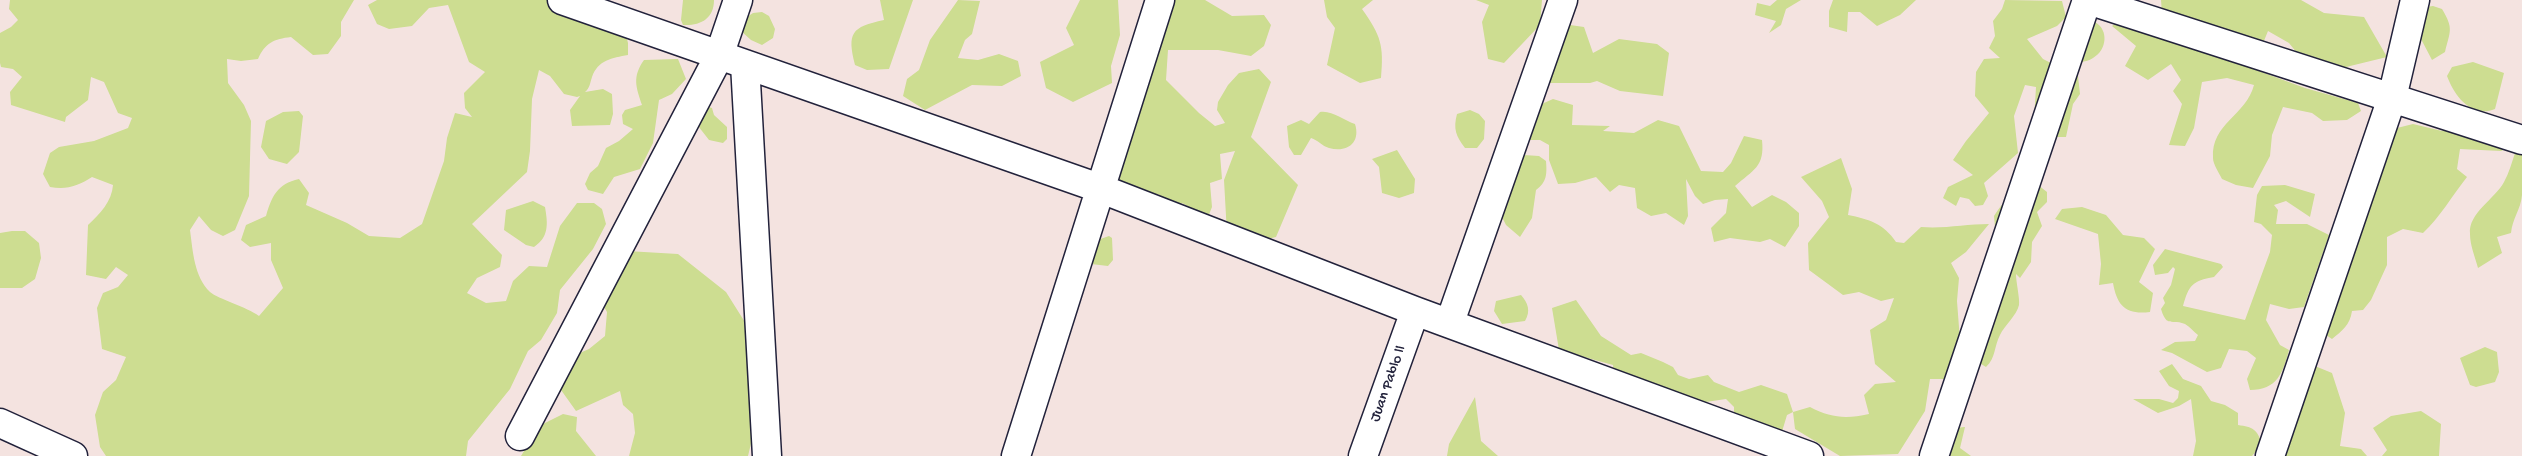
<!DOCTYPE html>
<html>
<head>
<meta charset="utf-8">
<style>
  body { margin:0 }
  canvas { display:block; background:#f4e3e0 }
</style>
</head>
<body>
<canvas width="2522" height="456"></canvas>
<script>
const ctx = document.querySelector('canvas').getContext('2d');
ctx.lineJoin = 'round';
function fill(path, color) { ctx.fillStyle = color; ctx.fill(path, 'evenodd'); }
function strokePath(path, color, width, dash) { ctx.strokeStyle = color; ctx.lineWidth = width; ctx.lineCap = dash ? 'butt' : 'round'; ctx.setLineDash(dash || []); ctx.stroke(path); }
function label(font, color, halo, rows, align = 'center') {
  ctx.font = font + ' "Gochi Hand",sans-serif'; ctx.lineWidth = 4; ctx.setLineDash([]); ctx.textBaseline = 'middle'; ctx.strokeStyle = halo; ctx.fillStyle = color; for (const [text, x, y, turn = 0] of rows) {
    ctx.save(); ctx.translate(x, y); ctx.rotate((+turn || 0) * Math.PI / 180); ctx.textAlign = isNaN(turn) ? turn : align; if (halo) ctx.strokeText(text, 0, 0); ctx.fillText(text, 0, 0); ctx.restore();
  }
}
fill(new Path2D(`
  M10,0H354L341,22V36L328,54L313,55L291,37C274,39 265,43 258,59L241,61L227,59L228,83L244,105L251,121L249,196L235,230L223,236L211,230L199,216L190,230C193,252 194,276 210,292C218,299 247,307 259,316L283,288L271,260V243L250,247L241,240L246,225L266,216C272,196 277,184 299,179L309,193L306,205L347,223L369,236L400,238L422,224L444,161L447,138L455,113L472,117L465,108L464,93L485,72L469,62L448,5L429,8L412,26L389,29L377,24L368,5L377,0H564L622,21L628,43V55C612,58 598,60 592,77C590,83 590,88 585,92L603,89L612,94L613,114L610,125L572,126L570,110L580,96L577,97L564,94L550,76L539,70L532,99L530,151L527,172L472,224L502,255L500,267L477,278L467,293L486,303L506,301L513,281L529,266L547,267L560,226L577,203H594L602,209L606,224L593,249L560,290L557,313L541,340L528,351L510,389L468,441L466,456H106L100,447L95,415L103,392L116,380L126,357L102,349L97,308L103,293L118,287L128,275L116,267L106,279L86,275L88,225C100,214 112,201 113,185L92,177C78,186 67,190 50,187L43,174L50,153L59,147L94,141L128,128L132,118L118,113L104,82L91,77L88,100L66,117L65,122L11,105L10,92L22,77L13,69L1,67L0,63V33L11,27L18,20L9,9Z
  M683,0H714C714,19 700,26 683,25L681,20Z
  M880,0H913L889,69L867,70L855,65C847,33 851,27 884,20Z
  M958,0L980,1L972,34L965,40L958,58L978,60L999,54L1018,61L1021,76L1002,86L972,85L925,110L903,96L907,79L919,70L930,40Z
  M1080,0H1118L1120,35L1111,66L1112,83L1073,102L1046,88L1040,62L1074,45L1066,28Z
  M1169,0H1205L1232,16L1264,15L1271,25L1264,46L1251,56L1218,50H1168L1166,80L1199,113L1215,126L1225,123L1217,110L1218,102L1228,85L1239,73L1259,69L1271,82L1251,137L1298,185L1276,237L1251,243L1227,234L1224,180L1235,151L1220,154L1222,179L1210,183L1212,207L1208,217L1182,203L1176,209L1158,194L1147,206L1119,179L1124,156V132L1144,102L1142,78Z
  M1324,0H1373L1362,9C1381,36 1384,45 1381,78L1360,83L1327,65L1335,28L1327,17Z
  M1476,0H1542L1540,25L1504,63L1488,59L1482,22L1489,5Z
  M1777,0H1801L1786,9L1781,25L1769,33L1776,21L1755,15L1757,3L1770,6Z
  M1833,0H1916L1900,15L1877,26L1860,12H1848L1847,32L1829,27V11Z
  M2005,0L2062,1L2066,17L2057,26L2027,39L2043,59L2053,64L2056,69L2078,76L2080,94L2073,104L2066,137H2040L2034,120L2036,87L2025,85L2014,116L2018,153L1984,183L1988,196L1983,205L1975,206L1969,199L1960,197L1956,206L1943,198L1948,187L1973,175L1953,160L1966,141L1989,113L1975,96L1976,72L1984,59L2000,58L1989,48L1995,36L1993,21L2002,9Z
  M2161,0H2301L2324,13L2364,17L2387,57L2346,67L2316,77L2289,43L2268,31L2257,58L2162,13Z
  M2433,6L2442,9C2454,29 2450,31 2445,52L2432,60L2421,39L2409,47L2407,10Z
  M762,12L769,16L775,29L773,38L762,45L751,40L741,31L744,19L753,13Z
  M2120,20L2305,88L2358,103L2361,111L2347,120L2323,121L2312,113L2283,107L2272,135L2270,156L2253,188L2236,185L2222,179C2219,173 2213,164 2213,158C2211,123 2246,116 2254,85L2227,78L2202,82L2194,128L2185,146L2169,145L2182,104L2173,91L2181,80L2171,64L2148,80L2125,66L2136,46L2112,26Z
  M2095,22C2109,30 2107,50 2093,58C2089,61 2081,62 2077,63L2086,37Z
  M1563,24L1584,27L1593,53L1619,39L1657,44L1669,53L1663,96L1620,91L1597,81L1590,83H1548Z
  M678,59L686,79L672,94L659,100L653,143L640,169L614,177L603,194L588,190L585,184L590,173L598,166L606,148L619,141L633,129L623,124L622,115L625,110L642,105C636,87 632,77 644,60Z
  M2473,62L2504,73L2495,109C2471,119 2454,95 2447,76L2452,67Z
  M1553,99L1573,105L1572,125L1610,126L1603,131L1634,133L1658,120L1679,126L1701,171L1723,172L1731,163L1744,136L1762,140C1765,167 1753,170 1735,186L1752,207L1772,195L1786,202L1799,213V226L1785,247L1770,239L1760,242L1730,238L1714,242L1711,228L1726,213L1728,199L1715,200L1703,204L1695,196L1686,179L1688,216L1684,225L1666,213L1651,216L1637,208L1635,188L1619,185L1610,192L1596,177L1575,183L1558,184L1549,160V145L1540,140H1527L1535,107Z
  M705,106L712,108L714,115L727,127V139L723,143L709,140L695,122Z
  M1470,110L1479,114L1485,121L1484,139L1477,148H1465C1456,136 1453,129 1457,114Z
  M299,111L303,116L299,152L287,164L269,159L261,147L266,121L283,112Z
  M1320,112C1332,110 1343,120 1355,124C1361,143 1347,153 1329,148C1322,146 1318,140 1311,138L1301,155H1294L1289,147L1287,126L1301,120L1309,124Z
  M2469,120L2510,147L2501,151L2460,149L2457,169L2467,177C2452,196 2440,217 2423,233L2403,229L2387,237V265L2371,300L2363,310L2352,311C2350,325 2342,331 2332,339L2314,327L2393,129L2413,124L2442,131Z
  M1397,150L1415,179L1414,193L1399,198L1382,193L1379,167L1372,159Z
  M2522,152C2522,166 2522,181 2522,195C2521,209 2512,219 2511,233L2497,237L2502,253L2478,268C2475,257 2470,245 2470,234C2468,213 2495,199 2504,182C2509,173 2512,162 2515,153Z
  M1524,155L1539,156L1546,161C1547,174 1547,182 1536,190L1532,218L1520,237L1506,225L1498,209L1512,160Z
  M1841,158L1852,189L1848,215C1869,219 1884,224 1896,242L1904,243L1921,227C1944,229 1966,224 1989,224L1966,252L1951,263L1959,278L1957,301L1962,367L1952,379H1930L1925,411L1898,454L1840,456L1795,429L1793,412L1787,415L1781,435L1734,418V407L1726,399L1665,408L1614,374L1613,365L1559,350L1552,308L1576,300L1601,336L1631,355L1641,353L1663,362L1673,367L1678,375L1689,379L1708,375L1714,382L1739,392L1761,385L1787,394L1793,412L1810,407C1831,418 1846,419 1869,414L1864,395L1875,384L1896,382L1875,364L1870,330L1886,320L1894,298L1881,301L1859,292L1843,295L1809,270L1808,243L1829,217L1822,201L1801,177Z
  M2038,185L2047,192V202L2037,212L2042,226L2032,242L2031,262L2020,278L2016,274C2016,282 2020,299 2019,305C2017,315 2004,326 2000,335C1994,346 1996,358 1986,367L1966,355L1998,261L1994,216C2006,198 2016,186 2038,185Z
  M2285,185L2315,194L2310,217L2286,201L2274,205L2278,210L2276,224H2307L2329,235L2304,307L2289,309L2270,304L2266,320L2280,345L2289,350C2283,373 2277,390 2250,390L2247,379L2256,358L2247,351L2229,349L2221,368L2207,372L2172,353L2161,350L2175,342L2195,341L2198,335C2194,332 2190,327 2185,324C2172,318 2167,329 2161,309L2165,303L2163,298L2171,285L2175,269L2173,267L2168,273L2155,275L2153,265L2165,249L2221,264L2223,267L2214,277C2192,281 2189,285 2183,306L2245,320L2270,252L2272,235L2261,224L2254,222L2257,195L2262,186Z
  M533,201L545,207C548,224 549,237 534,247L526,245L504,230L506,210Z
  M2082,207L2106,215L2123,235L2144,238L2155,249L2139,282L2153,293L2150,312C2126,315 2117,306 2113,283L2099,285L2101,264L2098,234L2055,219L2062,209Z
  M12,231H25L39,243L41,258L35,279L22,288H0V233Z
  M1109,236L1112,238L1113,260L1108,266L1091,264L1092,242Z
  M627,251L678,254L726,292L748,327L755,427L748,456H629L635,433L633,414L623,405L620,391L576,411L561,390L566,359L589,349L605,336L607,312L589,282L594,263Z
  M1521,295C1528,303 1531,311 1525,321L1502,324L1494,311L1496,301Z
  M2485,347L2497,352L2499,372L2495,382L2476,387L2470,385L2460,358Z
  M2172,364L2183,379L2201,386L2211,401L2225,405L2238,413V425C2253,427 2257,429 2262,444L2252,456H2193L2196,441L2191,399L2179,406L2158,413L2133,399H2159L2173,403L2178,398L2179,391L2169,386L2159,371Z
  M2310,364L2332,373L2345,413L2340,446L2361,449L2367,456H2263Z
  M1475,397L1481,441L1498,456H1447L1449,444Z
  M2421,411L2441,424L2439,456H2382L2387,450L2373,428L2391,416Z
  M563,414L577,417L576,431L596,456H521L539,426Z
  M1965,427L1960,448L1971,456H1936L1954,428Z`), '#cddd91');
const street = new Path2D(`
  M562,0L1099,188L1415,311L1809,456
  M2088,0L2522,140
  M745,64L767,456
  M1450,322L1563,0
  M0,423L73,456
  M520,436L719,56L738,0
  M1016,456L1160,0
  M1363,456L1415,311
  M1934,456L2087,0
  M2270,456L2392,98L2415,0`);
strokePath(street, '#22223b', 31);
strokePath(street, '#fff', 28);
label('15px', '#22223b', '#fff', [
  ["Juan Pablo ll",1389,384,-70]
]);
</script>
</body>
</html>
